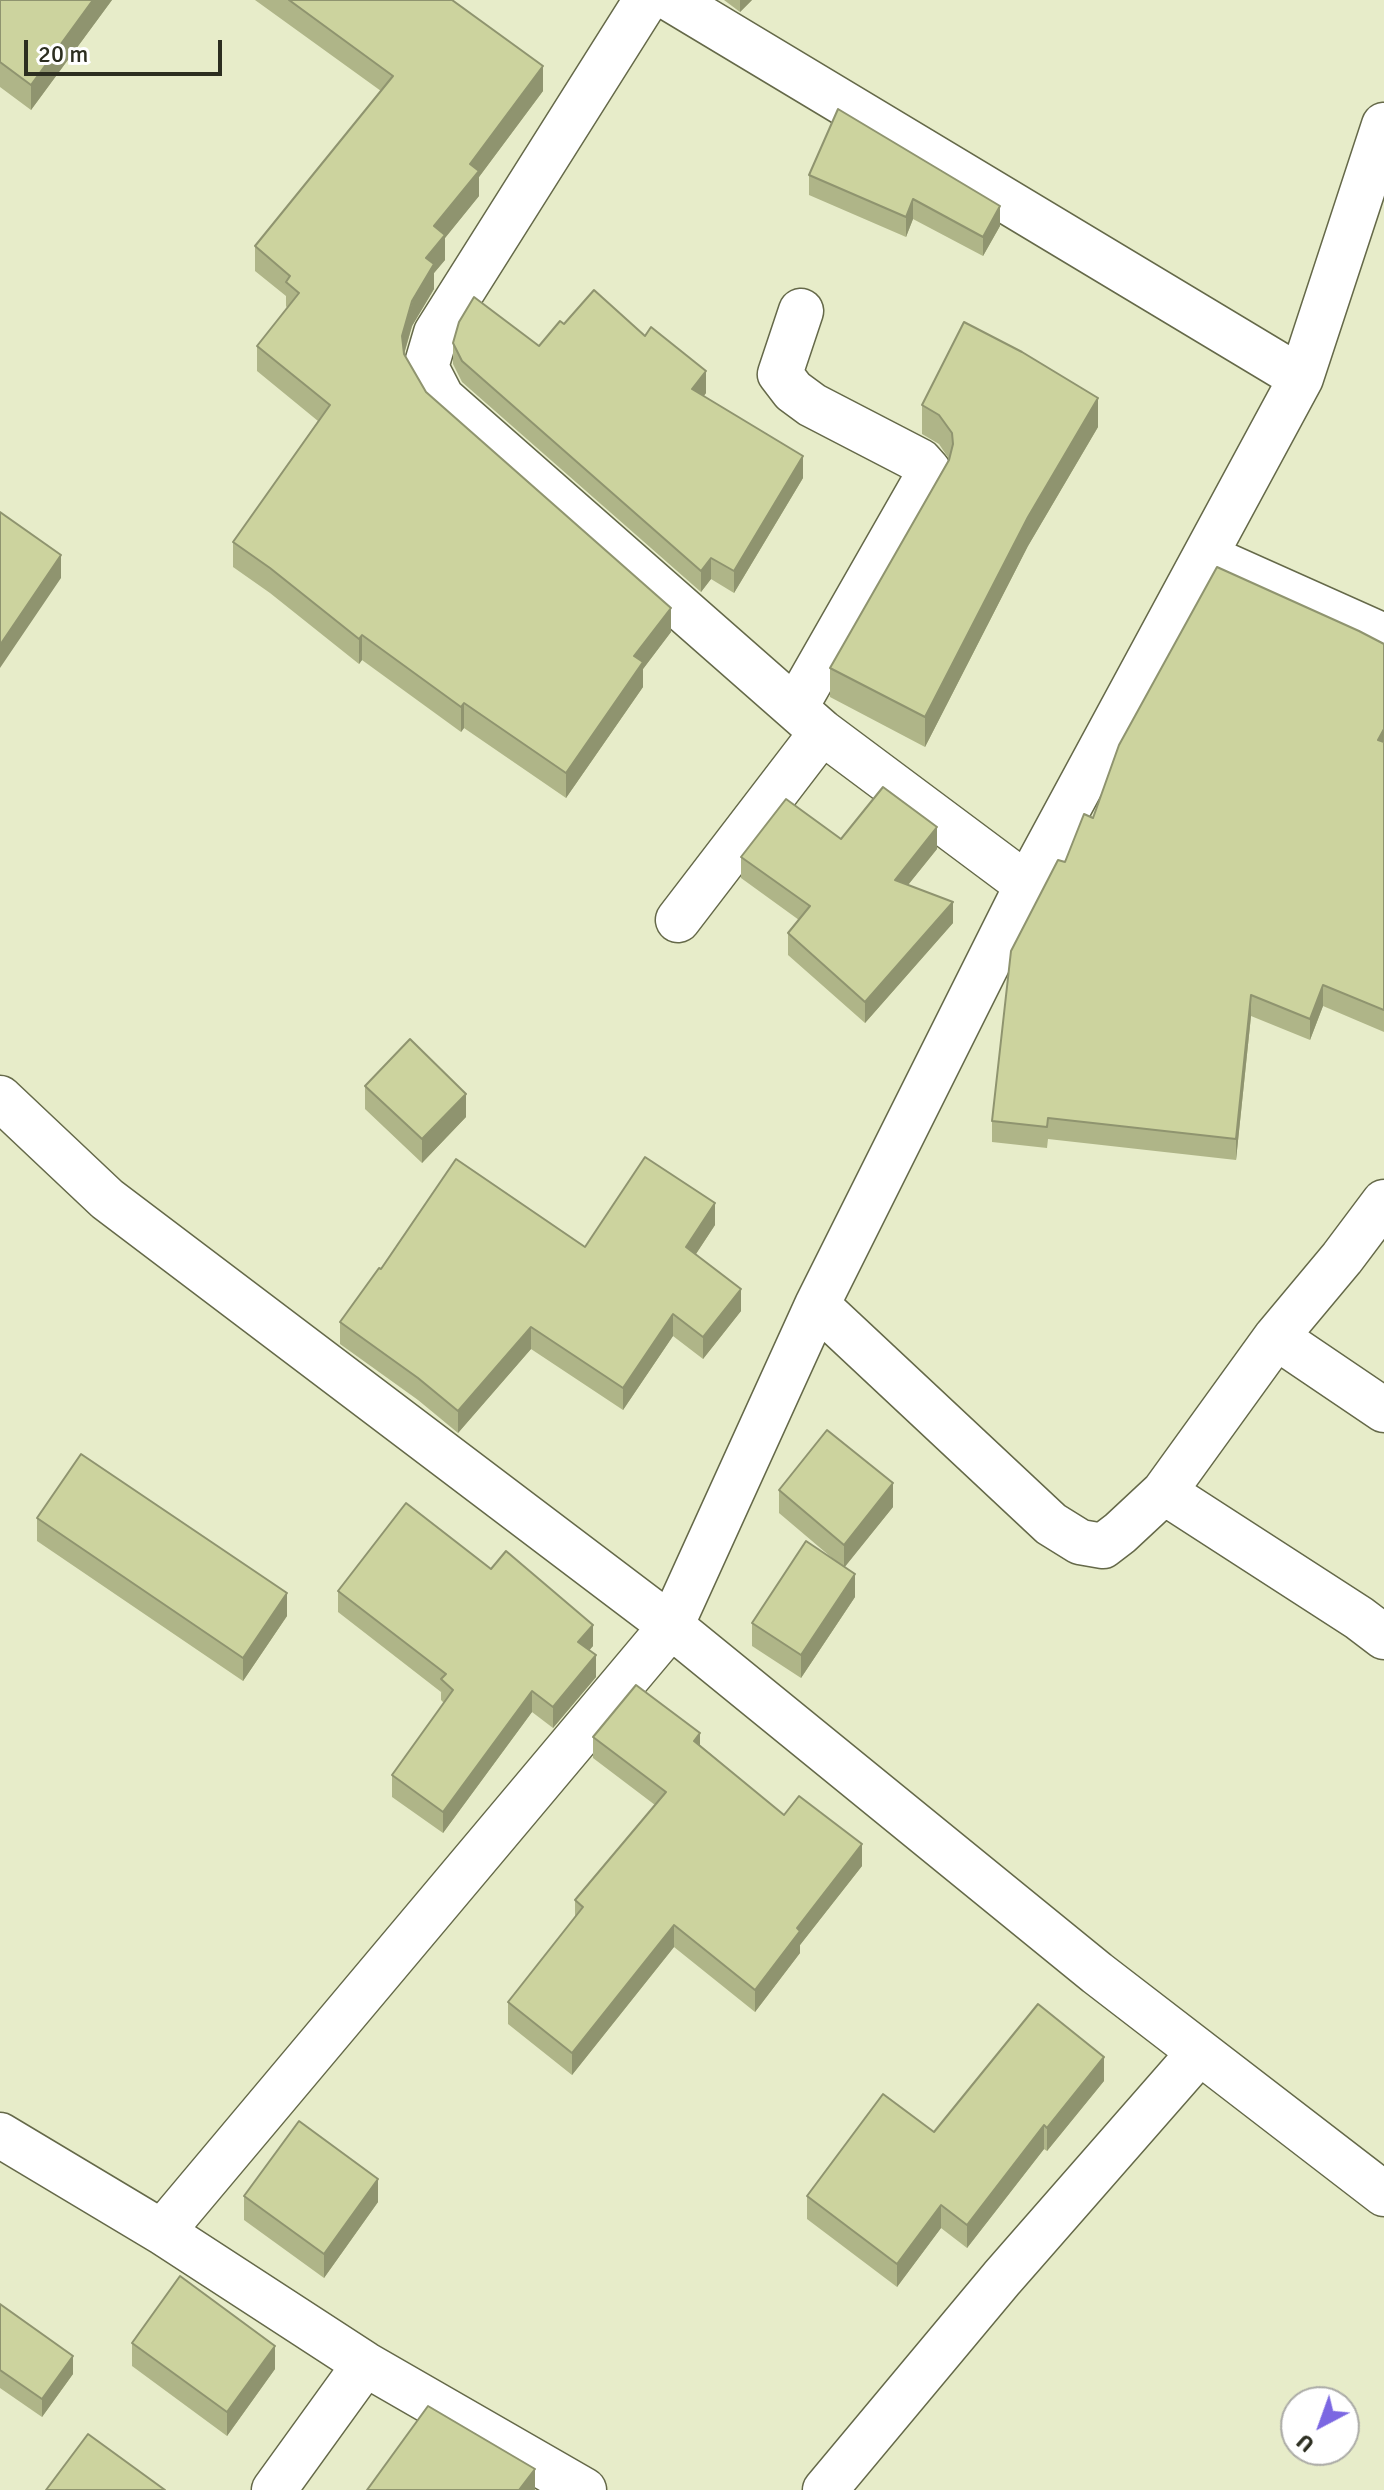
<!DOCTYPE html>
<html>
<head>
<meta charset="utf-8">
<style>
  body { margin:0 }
  #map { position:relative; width:1384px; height:2490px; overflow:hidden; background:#e7ecc9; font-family:Signika,sans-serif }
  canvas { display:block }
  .north { position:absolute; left:1280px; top:2386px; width:80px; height:80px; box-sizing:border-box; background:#fff; border:2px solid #ababa6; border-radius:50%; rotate:221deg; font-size:22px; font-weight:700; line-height:32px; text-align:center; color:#2c2e20 }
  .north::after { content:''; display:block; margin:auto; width:28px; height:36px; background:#7b67e2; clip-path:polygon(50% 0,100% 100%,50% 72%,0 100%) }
  .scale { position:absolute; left:24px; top:40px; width:198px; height:36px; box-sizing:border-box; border:4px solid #2c2e20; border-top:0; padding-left:10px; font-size:24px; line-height:28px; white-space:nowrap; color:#2c2e20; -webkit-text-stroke:6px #fff; paint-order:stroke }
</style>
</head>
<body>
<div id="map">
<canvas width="1384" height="2490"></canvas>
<div class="north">U</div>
<div class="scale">20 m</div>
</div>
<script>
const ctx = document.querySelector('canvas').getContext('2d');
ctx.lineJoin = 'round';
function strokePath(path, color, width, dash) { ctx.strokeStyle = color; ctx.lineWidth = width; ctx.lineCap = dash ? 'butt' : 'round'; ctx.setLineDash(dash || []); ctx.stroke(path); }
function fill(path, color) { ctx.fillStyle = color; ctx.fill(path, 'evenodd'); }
const street = new Path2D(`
  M646,0L436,333L426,367L442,398L822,732L1027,885
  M672,0L1301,378
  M1205,556L1384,636
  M795,708L927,477L928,470L920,461L812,405L793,391L780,374L801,311
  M678,920L822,732
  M0,1098L107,1199L671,1626L1097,1973L1384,2194
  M817,1305L1051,1524L1080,1542L1103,1546L1120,1533L1164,1492L1276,1337L1342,1258L1384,1202
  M1276,1337L1384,1410
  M1164,1492L1359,1618L1384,1637
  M0,2135L162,2232L365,2364L584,2490
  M162,2232L671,1626L817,1305L1027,885L1301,378L1384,125
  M274,2490L365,2364
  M825,2490L1002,2278L1199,2053`);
strokePath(street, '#656949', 47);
strokePath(street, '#fff', 44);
fill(new Path2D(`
  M0,0H112L31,110L0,87Z
  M255,0H452L543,91L479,177V196L445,238V260L434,273V289L412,326L404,354L426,392L671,632L643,669V687L566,798L464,728L461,732L362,660L359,664L270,593L233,567V542L318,421L257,371V346L287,308L286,306V296L255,271V246L381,91Z
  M724,0H752L740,12Z
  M838,109L1000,226L983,256L913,219L906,237L809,195V175Z
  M564,324L706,393L704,396L803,478L734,593L711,579L701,592L462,382L453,364V343L539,346Z
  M922,405L1098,427L1028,546L925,747L830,697V668L949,459L939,444L922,434Z
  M1384,644V1032L1323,1006L1310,1040L1251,1016L1236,1160L1048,1139L1047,1148L992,1142V1121L1065,862L1093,818Z
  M841,839L937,849L908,885L953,923L865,1023L788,955V933L799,920L741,878V857Z
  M365,1086L466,1117L422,1163L365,1109Z
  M715,1225L696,1254L741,1311L703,1359L673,1336L623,1410L531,1349L458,1433L418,1400L340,1344V1322L381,1269L585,1247Z
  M779,1490L893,1507L844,1567L855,1597L801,1678L752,1646V1623L838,1563L779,1513Z
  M37,1518L287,1616L243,1681L37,1541Z
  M338,1591L593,1646L589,1650L596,1677L553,1728L532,1712L443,1833L392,1797V1775L444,1703L441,1700V1692L338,1612Z
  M593,1737L700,1745L784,1815L862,1866L800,1945V1953L755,2012L674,1947L572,2075L508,2024V2002L575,1918V1900L655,1805L593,1758Z
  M1104,2081L1047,2151L1044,2149L967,2248L941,2228L897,2287L807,2219V2196L934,2132Z
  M244,2196L378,2202L324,2278L244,2220Z
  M0,2304L73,2374L42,2417L0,2388Z
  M132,2343L275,2369L227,2436L132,2366Z`), '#afb588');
fill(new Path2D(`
  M93,0H112L31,110V85Z
  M740,0H752L740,12Z
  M543,66V91L479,177V196L445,238V260L434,273V289L412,326L402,361V336L426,258L434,226L470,164Z
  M913,199V219L906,237V217Z
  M1000,206V226L983,256V237Z
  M706,371V393L692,411V389Z
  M1098,398V427L1028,546L925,747V717L1028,517Z
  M803,456V478L734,593V571Z
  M61,555V578L0,668V645Z
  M711,558V579L701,592V571Z
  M671,608V632L643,669V687L566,798V773L634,656Z
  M362,635V660L359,664V639Z
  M464,703V728L461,732V707Z
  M1384,729V750L1378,740Z
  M937,827V849L895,901V880Z
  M953,902V923L865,1023V1002Z
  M1323,985V1006L1310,1040V1019Z
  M1251,995V1016L1236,1160V1139Z
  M466,1094V1117L422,1163V1139Z
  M715,1203V1225L686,1269V1247Z
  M741,1289V1311L703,1359V1337Z
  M673,1314V1336L623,1410V1388Z
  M531,1327V1349L458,1433V1411Z
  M893,1483V1507L844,1568V1545Z
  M855,1574V1597L801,1678V1655Z
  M287,1593V1616L243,1681V1658Z
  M593,1625V1646L578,1663V1642Z
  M596,1655V1677L553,1728V1707Z
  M532,1691V1712L443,1833V1812Z
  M700,1733V1755L694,1741Z
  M862,1844V1866L800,1945V1953L755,2012V1990L797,1928Z
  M674,1925V1947L572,2075V2053Z
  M1104,2057V2081L1047,2151V2128Z
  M1044,2125V2149L967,2248V2225Z
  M378,2179V2202L324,2278V2254Z
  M941,2205V2228L897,2287V2264Z
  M275,2346V2369L227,2436V2412Z
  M73,2356V2374L42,2417V2399Z
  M535,2469V2490H519Z`), '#8f946f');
const building = new Path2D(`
  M0,0H93L31,85L0,62Z
  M289,0H452L543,66L470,164L479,171L434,226L445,235L426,258L434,264L412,301L402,336L404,354L426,392L671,608L634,656L643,662L566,773L464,703L461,707L362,635L359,639L270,568L233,542L330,405L257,346L299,293L286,282L290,276L255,246L393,76Z
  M838,109L1000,206L983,237L913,199L906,217L809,175Z
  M594,290L645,336L651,327L706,371L692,389L803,456L734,571L711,558L701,571L462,361L453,343L459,322L474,297L539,346L560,321L564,324Z
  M964,322L1022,352L1098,398L1028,517L925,717L830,668L949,460L953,444L952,433L939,415L922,405Z
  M0,512L61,555L0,645Z
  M1217,567L1359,631L1384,644V729L1378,740L1384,742V1010L1323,985L1310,1019L1251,995L1236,1139L1048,1118L1047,1127L992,1121L1011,951L1058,860L1065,862L1084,814L1093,818L1119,745Z
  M883,787L937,827L895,880L953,902L865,1002L788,933L810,906L741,857L786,799L841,839Z
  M410,1039L466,1094L422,1139L365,1086Z
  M645,1157L715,1203L686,1247L741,1289L703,1337L673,1314L623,1388L531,1327L458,1411L418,1378L340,1322L379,1268L381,1269L456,1159L585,1247Z
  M827,1430L893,1483L844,1545L779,1490Z
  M81,1454L287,1593L243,1658L37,1518Z
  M406,1503L491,1569L506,1551L593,1625L578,1642L596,1655L553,1707L532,1691L443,1812L392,1775L453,1690L441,1679L446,1674L338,1591Z
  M806,1541L855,1574L801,1655L752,1623Z
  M636,1685L700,1733L694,1741L784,1815L799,1796L862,1844L797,1928L800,1931L755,1990L674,1925L572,2053L508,2002L583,1907L575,1900L666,1792L593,1737Z
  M1038,2004L1104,2057L1047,2128L1044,2125L967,2225L941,2205L897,2264L807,2196L883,2094L934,2132Z
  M299,2121L378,2179L324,2254L244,2196Z
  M180,2276L275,2346L227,2412L132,2343Z
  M0,2304L73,2356L42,2399L0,2370Z
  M428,2406L535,2469L519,2490H367Z
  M88,2434L165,2490H46Z`);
fill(building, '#ccd39e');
strokePath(building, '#8f946f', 2);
</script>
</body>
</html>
